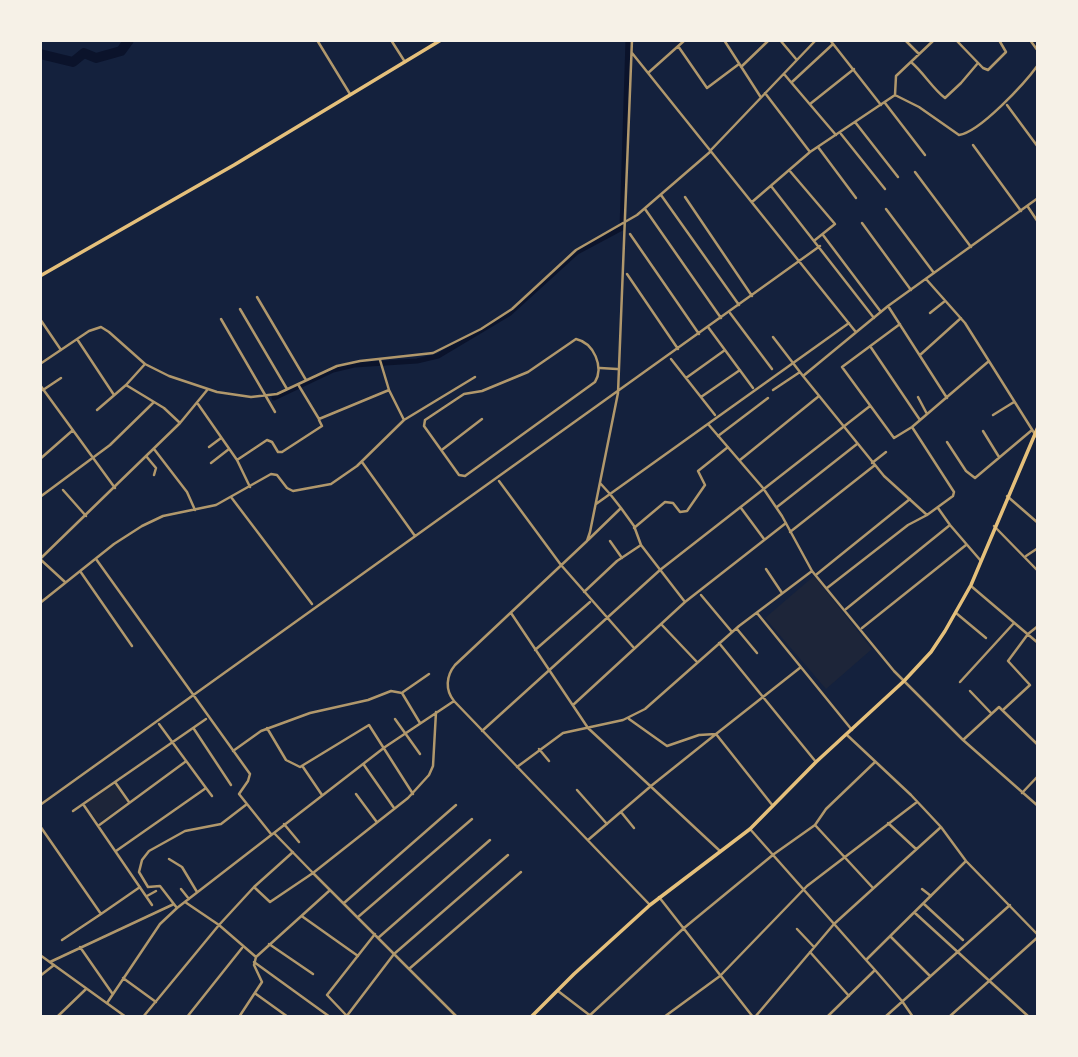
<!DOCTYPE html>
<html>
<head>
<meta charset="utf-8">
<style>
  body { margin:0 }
  #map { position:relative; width:1078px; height:1057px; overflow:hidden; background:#14213d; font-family:"Roboto Condensed",sans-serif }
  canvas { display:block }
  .frame { position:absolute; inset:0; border:42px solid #f6f1e7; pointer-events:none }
</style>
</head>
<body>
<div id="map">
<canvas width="1078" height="1057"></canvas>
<div class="frame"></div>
</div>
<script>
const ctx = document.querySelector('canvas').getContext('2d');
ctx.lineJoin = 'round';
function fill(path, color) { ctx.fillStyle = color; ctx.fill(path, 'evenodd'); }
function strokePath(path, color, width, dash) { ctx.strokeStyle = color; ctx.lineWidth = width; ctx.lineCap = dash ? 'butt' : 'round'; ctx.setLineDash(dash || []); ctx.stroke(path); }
fill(new Path2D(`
  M814,576L872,649L826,689L765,618Z
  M115,784L127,802L99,823L85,804Z`), '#1d2539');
strokePath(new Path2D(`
  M274,398L333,370L354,365L417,361L438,356L510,313L577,252L622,228L628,40`), '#0b132b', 5);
strokePath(new Path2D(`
  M40,54L73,62L84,53L96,58L121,51L129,40`), '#0b132b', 10);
strokePath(new Path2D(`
  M317,40L350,94
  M391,40L405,62
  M632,40L618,393L590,532L587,541L455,665C446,676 445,690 454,701L650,905
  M724,40L760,96
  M780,40L796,59
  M830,40L881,105
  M905,40L919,54
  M934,40L896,76L895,95L919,107L959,135C980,132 1025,83 1038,65
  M956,40L983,68L988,70L1006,52L999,40
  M1030,40L1038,51
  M678,46L707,88L739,64
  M632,53L855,331
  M911,62C924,73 932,88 945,98L961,83L978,63
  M741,67L769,40
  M648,73L685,40
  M784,74L836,135
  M792,82L833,44
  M765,93L810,152
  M885,103L925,155
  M810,104L854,69
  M1007,105L1038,147
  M855,122L898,177
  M841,134L885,189
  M973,145L1021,211
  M818,147L856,198
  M710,151L816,40
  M789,170L835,224L815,240
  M915,172L971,247
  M771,186L874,318
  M661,195L739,305
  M685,197L752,296
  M752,202L810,152L895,95
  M1028,207L1038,222
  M645,209L721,318
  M886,209L934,273
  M862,223L911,290
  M630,234L699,334
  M823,235L881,312
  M627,274L678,349
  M926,279L965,323L1038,439
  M257,297L306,380
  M888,306L947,398
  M240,309L287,389
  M730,313L772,369
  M930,313L945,301
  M40,319L61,350
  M221,319L275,412
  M900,324L842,367L894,438L912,427L989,361
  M708,327L753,388
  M773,337L803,376
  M77,339L114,395
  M576,339C594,343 604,367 595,382L465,476L459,475L424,426L425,420L464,394L482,391L528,372Z
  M870,346L920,420
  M920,355L961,318
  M671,359L715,415
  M40,364L89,331L101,327L109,332L145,364L169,376L217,392L251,397L277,394L337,366L360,361L433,353L481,329L512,309L576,250L637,215L710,152
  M600,368L617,369
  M686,378L725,350
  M40,385L115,488
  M126,385L164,408L180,423
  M299,386L319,419L389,390
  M43,390L61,378
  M773,390L800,372
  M701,397L740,370
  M918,397L927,414
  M198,404L237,460L250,487
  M97,410L126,385L145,364
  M993,415L1014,402
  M404,420L475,377
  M708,424L763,488L782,516L812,571L894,671L963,740L1038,806
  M912,427L954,492L953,496L927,515L884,476L803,376L888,306L1038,198
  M983,431L999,457
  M718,436L768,398
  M947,442L966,471L975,478L1032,430
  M209,447L221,438
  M154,449L187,492L195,510
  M443,449L482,419
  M146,456L156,468L154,475
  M40,459L73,430
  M237,460L267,440L272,442L278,452H282L322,426L319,420
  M740,460L819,396
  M362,462L415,536
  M211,463L229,449
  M872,463L886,452
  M499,481L561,565L634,648
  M63,490L86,516
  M1007,496L1038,523
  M40,497L110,445L154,402
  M231,497L312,604
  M596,504L610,494L600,483
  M777,507L857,444
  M741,508L764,539
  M938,508L950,525L981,561
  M994,526L1038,571
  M634,528L665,502L673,503L680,512L687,511L705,485L698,471L728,447
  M790,532L875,465
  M588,540L621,508L610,494L849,323
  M610,541L622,558
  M641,545L685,602
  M1026,556L1038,548
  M96,559L250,774L248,781L239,794L271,834
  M766,569L782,593
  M80,571L132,646
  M817,574L910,499
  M65,582L40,559L180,423L208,389
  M971,586L1038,643
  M827,588L908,525L927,515
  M584,592L617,561L641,545L634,526L621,508
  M701,595L732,632
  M40,603L114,544L142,526L163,516L216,505L271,474L277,475L287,488L293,491L331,484L357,466L404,420L389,390L380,360
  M846,609L950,525
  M511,613L588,728L720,851
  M757,613L852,730
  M956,613L986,638
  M661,624L697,662
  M862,628L966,545
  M737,629L757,653
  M719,643L816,762
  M535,650L590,602
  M960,682L1014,623
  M970,691L991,713
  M403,692L429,674
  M573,705L685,602L786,523
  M1004,709L1030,685L1008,661L1028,634L1038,626
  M436,712L433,766L429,775L408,798L313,873L457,1017
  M395,719L420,754
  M629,719L667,746L699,735L716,734L801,667
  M267,728L286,760L300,767L369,725L413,794
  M194,729L231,785
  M482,731L660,570L870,406
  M847,735L911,795L941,827L966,861L1038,935
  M963,740L999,707L1038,745
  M539,749L549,761
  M233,751L261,731L310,713L368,700L391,691L402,693L420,723
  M364,765L394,808
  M303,767L322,795
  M517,767L563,733L623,720L645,709L739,626L812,571
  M115,782L129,802
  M206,788L212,796
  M577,790L607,824
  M1022,793L1038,776
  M356,794L376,821
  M83,804L152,905
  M40,805L820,246
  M73,811L206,719
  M621,812L634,828
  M888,823L916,849
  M284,824L299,842
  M815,825L826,809L875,762
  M40,826L101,914L140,887
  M98,826L185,762
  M750,829L866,960L966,861
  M588,840L651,786L716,734L773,806
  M116,851L206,788L159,724
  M169,859L182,867L197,892
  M254,887L270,902L313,873L274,833
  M181,889L189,899
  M922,889L931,896
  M147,896L156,891
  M659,897L753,1017
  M185,902L219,925L256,957
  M344,903L456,805
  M924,904L963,940
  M177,908L160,886L148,887L139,872L142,860L149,851L185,831L221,824L247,804
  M915,913L1029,1017
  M303,917L358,956
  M358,917L472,819
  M797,929L814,947
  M891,937L930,976
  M378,938L490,840
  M62,940L101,914
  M269,944L313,974
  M80,947L112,993
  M810,952L849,996
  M866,960L875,970
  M50,962L174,904
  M254,962L330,1017
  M409,969L521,872
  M40,976L54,965
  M123,978L156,1002
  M558,991L592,1017
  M256,994L288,1017
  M107,1003L160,924L177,908L385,747L454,701
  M346,1015L327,995L375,934
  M57,1017L86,989
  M143,1017L219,925L254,887L293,852
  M187,1017L242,948
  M239,1017L262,982L254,965L256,957L329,891
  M346,1017L394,954L508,855
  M588,1017L684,928L774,854L815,825L873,888
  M664,1017L720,976L807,886L917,802
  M755,1017L834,924L941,827
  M827,1017L875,970L902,1001L913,1017
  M885,1017L1010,905
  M949,1017L1038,937`), '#b1986c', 2.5);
strokePath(new Path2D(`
  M40,955L126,1017`), '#b1986c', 2.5);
strokePath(new Path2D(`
  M531,1017L574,974L650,905L750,829L816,762L904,681L931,652L945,631L971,585L1038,427`), '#e5c07b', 3.5);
strokePath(new Path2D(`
  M40,276L234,165L441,40`), '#e5c07b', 3.5);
</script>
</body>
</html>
